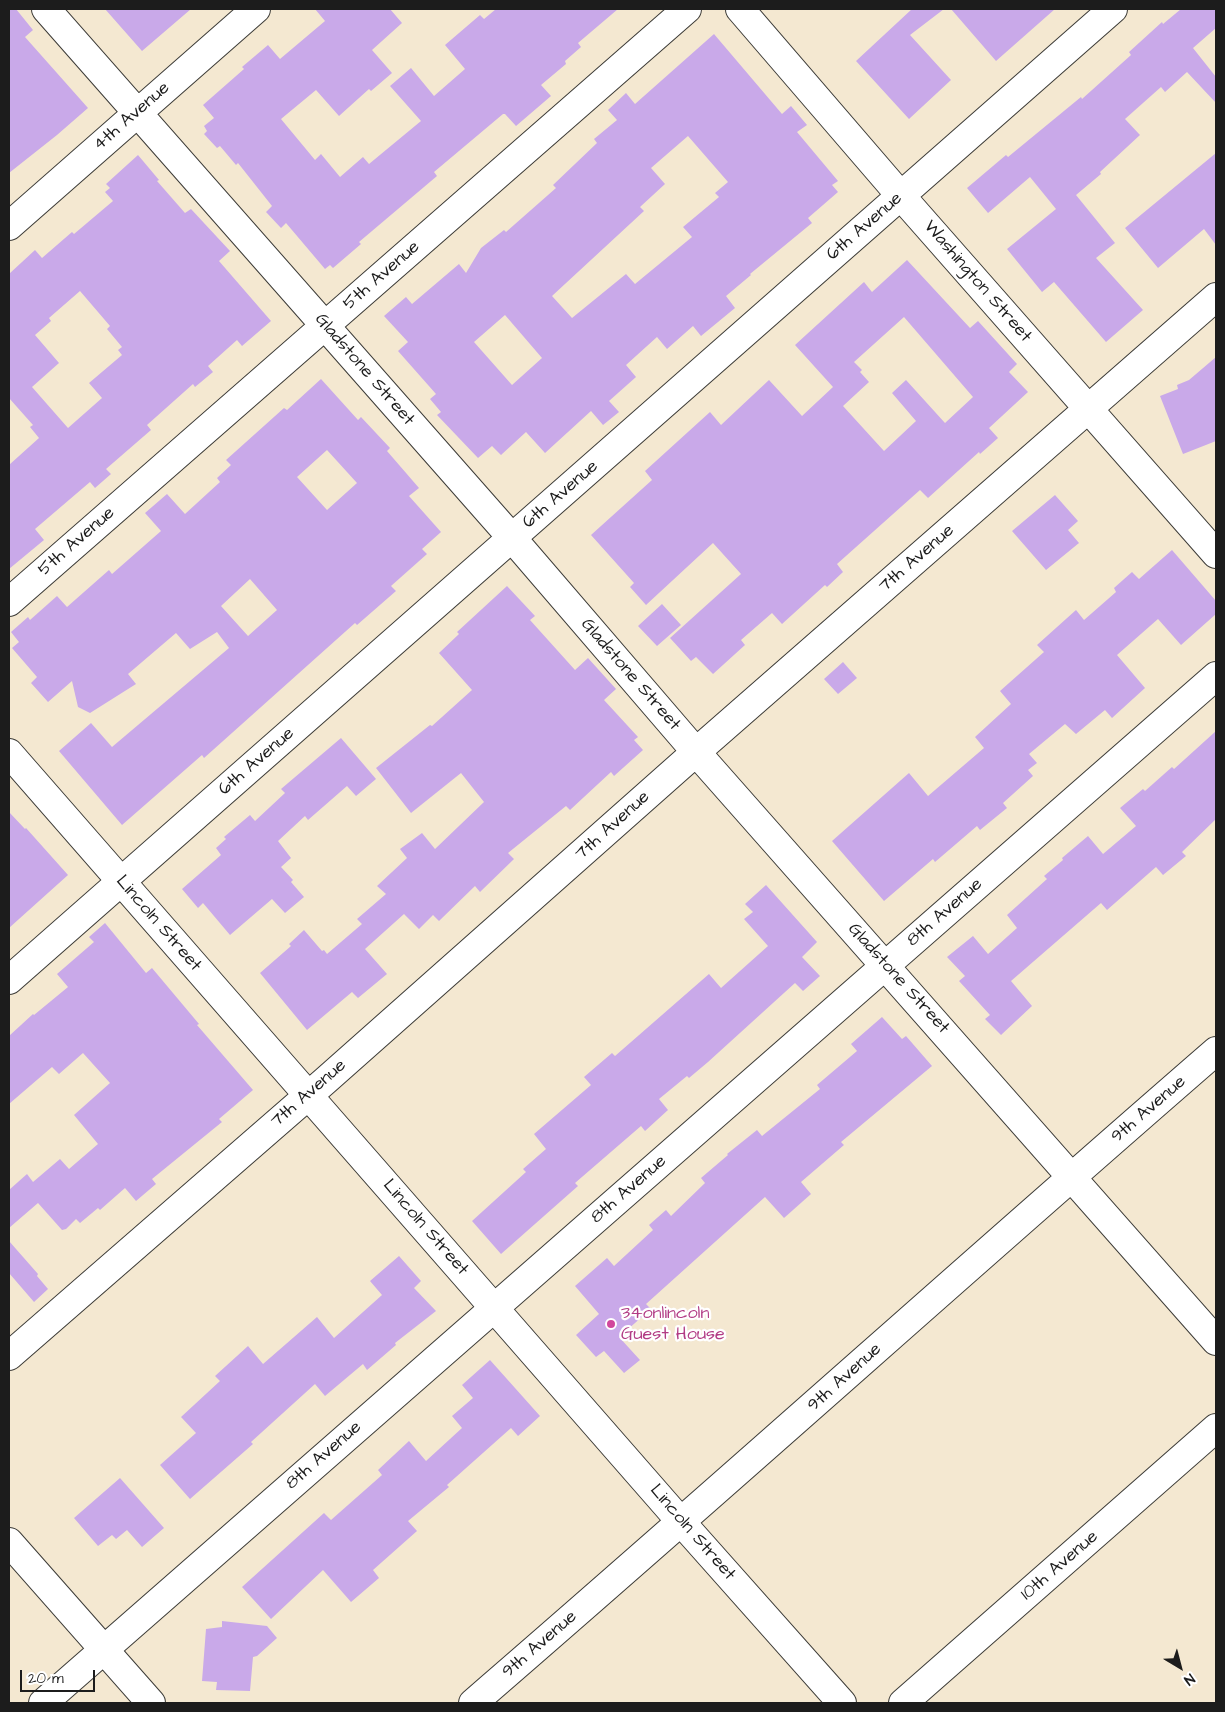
<!DOCTYPE html>
<html>
<head>
<meta charset="utf-8">
<style>
  body { margin:0 }
  #map { position:relative; width:1225px; height:1712px; overflow:hidden; background:#f4e8d1; font-family:"Architects Daughter",sans-serif }
  canvas { display:block }
  .frame { position:absolute; inset:0; border:10px solid #1c1c1c; pointer-events:none }
  .north { position:absolute; left:1155px; top:1642px; width:50px; height:50px; -webkit-text-stroke:4px #fff; paint-order:stroke; rotate:143deg; font-size:14px; font-weight:700; line-height:20px; text-align:center; color:#1c1c1c }
  .north::after { content:''; display:block; margin:auto; width:18px; height:22px; background:#1c1c1c; clip-path:polygon(50% 0,100% 100%,50% 72%,0 100%) }
  .scale { position:absolute; left:20px; top:1670px; width:75px; height:22px; box-sizing:border-box; border:2px solid #1c1c1c; border-top:0; padding-left:6px; font-size:15px; line-height:18px; white-space:nowrap; color:#1c1c1c; -webkit-text-stroke:4px #fff; paint-order:stroke }
</style>
</head>
<body>
<div id="map">
<canvas width="1225" height="1712"></canvas>
<div class="frame"></div>
<div class="north">N</div>
<div class="scale">20 m</div>
</div>
<script>
const ctx = document.querySelector('canvas').getContext('2d');
ctx.lineJoin = 'round';
function fill(path, color) { ctx.fillStyle = color; ctx.fill(path, 'evenodd'); }
function strokePath(path, color, width, dash) { ctx.strokeStyle = color; ctx.lineWidth = width; ctx.lineCap = dash ? 'butt' : 'round'; ctx.setLineDash(dash || []); ctx.stroke(path); }
function label(font, color, halo, rows, align = 'center') {
  ctx.font = font + ' "Architects Daughter",sans-serif'; ctx.lineWidth = 4.5; ctx.setLineDash([]); ctx.textBaseline = 'middle'; ctx.strokeStyle = halo; ctx.fillStyle = color; for (const [text, x, y, turn = 0] of rows) {
    ctx.save(); ctx.translate(x, y); ctx.rotate((+turn || 0) * Math.PI / 180); ctx.textAlign = isNaN(turn) ? turn : align; if (halo) ctx.strokeText(text, 0, 0); ctx.fillText(text, 0, 0); ctx.restore();
  }
}
fill(new Path2D(`
  M9,9H16L33,30L25,37L88,108L57,135L9,173Z
  M105,9H191L142,51Z
  M315,9H390L402,23L372,50L392,73L371,91L369,89L339,116L316,90L281,119L315,160L321,154L340,177L363,157L369,164L421,121L390,86L411,68L434,96L465,69L445,45L480,15L484,19L496,9H618L578,43L581,47L565,61L566,64L541,85L551,96L516,126L505,114H503L434,172L437,176L359,242L361,244L333,268L330,265L325,269L286,223L281,228L266,212L272,206L238,163L236,165L220,146L217,148L204,134L207,131L204,126L214,118L203,105L244,69L242,67L268,45L280,59L325,21Z
  M912,9H944L910,35L951,80L909,119L856,61Z
  M951,9H1055L996,61Z
  M1181,9H1216V28L1193,48L1216,77V103L1187,72L1165,92L1161,87L1125,119L1140,135L1100,172L1101,174L1076,195L1115,243L1096,258L1143,310L1106,342L1054,282L1042,292L1007,249L1056,209L1030,177L988,213L967,188L1006,155L1008,157L1081,97L1082,99L1131,55L1129,52L1162,22L1163,24Z
  M714,34L782,114L791,106L807,125L797,132L838,181L832,185L838,192L808,218L812,223L750,274L751,275L726,296L735,308L701,336L693,326L667,349L657,337L626,365L636,377L609,401L619,412L603,425L591,411L545,453L526,432L501,455L492,446L478,458L437,415L441,412L430,399L436,394L398,351L408,342L384,316L406,297L412,304L459,264L466,273L481,248L504,230L506,232L556,188L553,185L597,143L594,139L617,120L608,110L626,93L635,104ZM688,136L728,182L715,193L719,197L683,227L692,237L635,284L626,274L572,318L552,296L644,211L640,207L665,184L651,168ZM505,315L542,358L512,385L474,342Z
  M1216,153V245L1204,229L1158,268L1125,228Z
  M138,155L159,180L157,181L185,213L191,209L230,251L219,261L271,321L242,346L237,340L208,366L213,372L195,387L193,384L147,425L151,430L106,469L111,474L95,488L90,482L35,529L44,540L9,569V465L39,438L30,427L33,425L9,398V274L35,250L42,258L72,232L74,234L113,201L105,192L110,188L106,184ZM80,291L110,326L107,329L122,347L118,350L122,355L89,383L102,398L68,428L32,387L59,363L35,335L51,321L49,318Z
  M907,260L970,328L978,321L1017,364L1009,372L1028,392L989,428L998,438L980,454L979,452L928,498L920,490L837,564L843,572L827,587L825,585L782,624L772,613L741,640L745,645L713,674L696,657L691,661L670,638L741,574L713,543L646,605L630,587L634,583L591,535L652,480L645,471L710,412L721,425L769,380L802,416L833,387L795,345L864,282L872,292ZM904,317L973,397L945,423L906,380L892,393L916,421L884,451L843,406L869,382L860,372L862,370L854,362Z
  M1216,357V441L1183,454L1160,396L1178,389L1177,385L1189,380Z
  M321,379L358,420L361,417L390,448L387,451L419,488L409,496L441,532L422,549L427,554L391,586L396,591L357,625L355,623L204,758L202,755L122,825L59,751L91,723L112,747L229,648L217,632L190,649L176,633L128,674L136,684L90,713L78,707L72,681L48,702L31,683L37,677L12,648L19,642L11,632L28,617L30,620L57,596L67,607L109,570L112,574L161,531L145,513L167,494L185,514L220,482L217,478L231,465L226,460L284,408L287,410ZM327,450L357,483L327,510L297,477ZM250,579L277,610L248,636L221,606Z
  M1055,495L1078,521L1068,530L1079,543L1046,570L1012,531Z
  M1172,550L1216,601V614L1181,645L1158,619L1117,655L1145,688L1112,718L1105,710L1076,734L1065,724L1029,754L1037,763L1028,770L1033,776L1003,803L1007,808L980,830L977,826L935,862L933,859L884,901L832,841L909,773L928,796L984,748L975,737L1011,704L1000,691L1044,652L1037,645L1076,610L1084,620L1116,592L1114,588L1132,572L1139,579Z
  M507,586L535,616L530,620L575,670L588,658L616,689L604,700L638,737L634,740L643,750L614,776L611,772L570,810L566,806L508,853L514,859L480,892L475,886L439,921L433,915L419,929L404,914L365,949L387,974L358,998L352,992L307,1030L260,973L291,946L289,944L304,930L322,951L324,950L327,954L362,924L357,919L386,894L377,886L407,858L400,849L422,833L435,849L484,802L461,773L411,813L376,768L430,725L432,726L472,690L439,653L459,634L457,632Z
  M662,604L681,625L657,646L638,626Z
  M843,662L857,678L838,694L824,679Z
  M1216,731V819L1182,852L1186,856L1163,875L1156,867L1107,910L1101,903L1011,981L1032,1006L1001,1035L985,1019L990,1015L959,981L965,976L947,957L973,936L988,954L1017,928L1007,915L1047,879L1044,876L1063,860L1062,858L1088,836L1103,854L1136,826L1120,808L1143,789L1145,791L1172,767L1174,769Z
  M341,738L376,779L356,796L347,786L308,820L305,816L278,841L291,858L281,867L293,880L291,882L304,897L285,913L272,899L230,935L203,903L198,908L182,889L221,855L216,848L226,839L224,837L250,815L255,821L285,793L281,789Z
  M9,812L25,829L26,828L68,875L9,928Z
  M766,885L817,942L802,957L820,976L803,991L795,983L708,1062L689,1078L687,1076L659,1099L668,1110L645,1131L641,1126L575,1183L578,1186L501,1254L472,1221L526,1172L523,1169L546,1149L534,1134L591,1085L584,1077L612,1053L615,1056L709,974L721,988L768,946L744,919L753,912L745,904Z
  M105,923L146,973L152,968L199,1024L197,1025L253,1090L219,1119L222,1122L152,1179L156,1184L136,1201L125,1188L100,1210L98,1208L80,1223L76,1219L66,1229L62,1230L38,1203L9,1228V1190L27,1174L33,1182L60,1159L69,1169L98,1144L74,1115L110,1083L83,1053L59,1074L52,1067L9,1104V1036L33,1014L34,1015L68,987L57,974L94,942L89,937Z
  M882,1017L902,1039L906,1036L932,1066L841,1142L844,1145L801,1182L811,1194L784,1218L765,1197L646,1304L651,1309L619,1337L640,1360L624,1373L604,1351L596,1357L576,1335L599,1314L575,1286L607,1258L614,1266L653,1230L649,1225L666,1210L671,1216L705,1183L701,1178L728,1155L727,1154L757,1130L762,1136L820,1089L817,1085L857,1051L851,1044Z
  M9,1241L38,1274L37,1276L48,1289L34,1302L9,1273Z
  M399,1256L421,1281L414,1288L436,1311L395,1343L396,1345L367,1370L363,1364L325,1396L315,1384L251,1442L253,1444L190,1499L160,1465L196,1433L181,1417L220,1381L215,1376L248,1346L263,1364L317,1317L334,1338L382,1295L370,1281Z
  M490,1360L540,1416L518,1436L511,1428L447,1485L449,1487L408,1521L417,1531L373,1570L379,1578L351,1602L323,1570L271,1619L242,1587L324,1513L331,1520L382,1475L378,1470L409,1441L426,1461L462,1428L452,1416L473,1398L462,1385Z
  M120,1478L164,1528L142,1547L127,1530L116,1539L112,1535L98,1546L74,1518Z
  M222,1621L267,1626L277,1638L257,1656L253,1657L250,1691L216,1690L217,1682L202,1681L206,1629L222,1627Z`), '#c9a9e9');
const minor = new Path2D(`
  M46,9L512,538L696,752L1216,1341
  M740,9L901,196L1216,554
  M9,226L256,9
  M9,602L687,9
  M9,980L1113,9
  M9,1356L325,1081L696,752L1216,297
  M9,1542L151,1703
  M43,1703L1216,676
  M473,1703C722,1488 967,1267 1216,1051
  M903,1703L1216,1428`);
const tertiary = new Path2D(`
  M9,753L682,1523L842,1703`);
strokePath(minor, '#3c3b37', 30);
strokePath(tertiary, '#3c3b37', 30);
strokePath(minor, '#fff', 28);
strokePath(tertiary, '#fff', 28);
for (const [x, y, r, color] of [
  [611,1324,5,"#d1479c"]
]) { const dot = new Path2D(); dot.arc(x, y, r, 0, 2 * Math.PI); ctx.fillStyle = color; ctx.fill(dot); strokePath(dot, '#fff', 2); }
label('18px', '#1c1c1c', '#fff', [
  ["4th Avenue",132,117,-41],
  ["6th Avenue",865,227,-41],
  ["5th Avenue",382,276,-41],
  ["Washington Street",977,282,49],
  ["Gladstone Street",364,370,49],
  ["6th Avenue",561,495,-41],
  ["5th Avenue",77,542,-41],
  ["7th Avenue",917,559,-41],
  ["Gladstone Street",630,675,49],
  ["6th Avenue",257,762,-41],
  ["7th Avenue",613,826,-42],
  ["8th Avenue",945,913,-41],
  ["Lincoln Street",158,924,49],
  ["Gladstone Street",898,979,48],
  ["7th Avenue",309,1094,-41],
  ["9th Avenue",1149,1110,-41],
  ["8th Avenue",629,1190,-41],
  ["Lincoln Street",425,1228,49],
  ["9th Avenue",845,1378,-42],
  ["8th Avenue",324,1456,-41],
  ["Lincoln Street",692,1533,49],
  ["10th Avenue",1060,1566,-41],
  ["9th Avenue",540,1645,-41]
]);
label('18px', '#b23c85', '#fff', [
  ["34onlincoln",621,1314],
  ["Guest House",621,1335]
], 'left');
</script>
</body>
</html>
